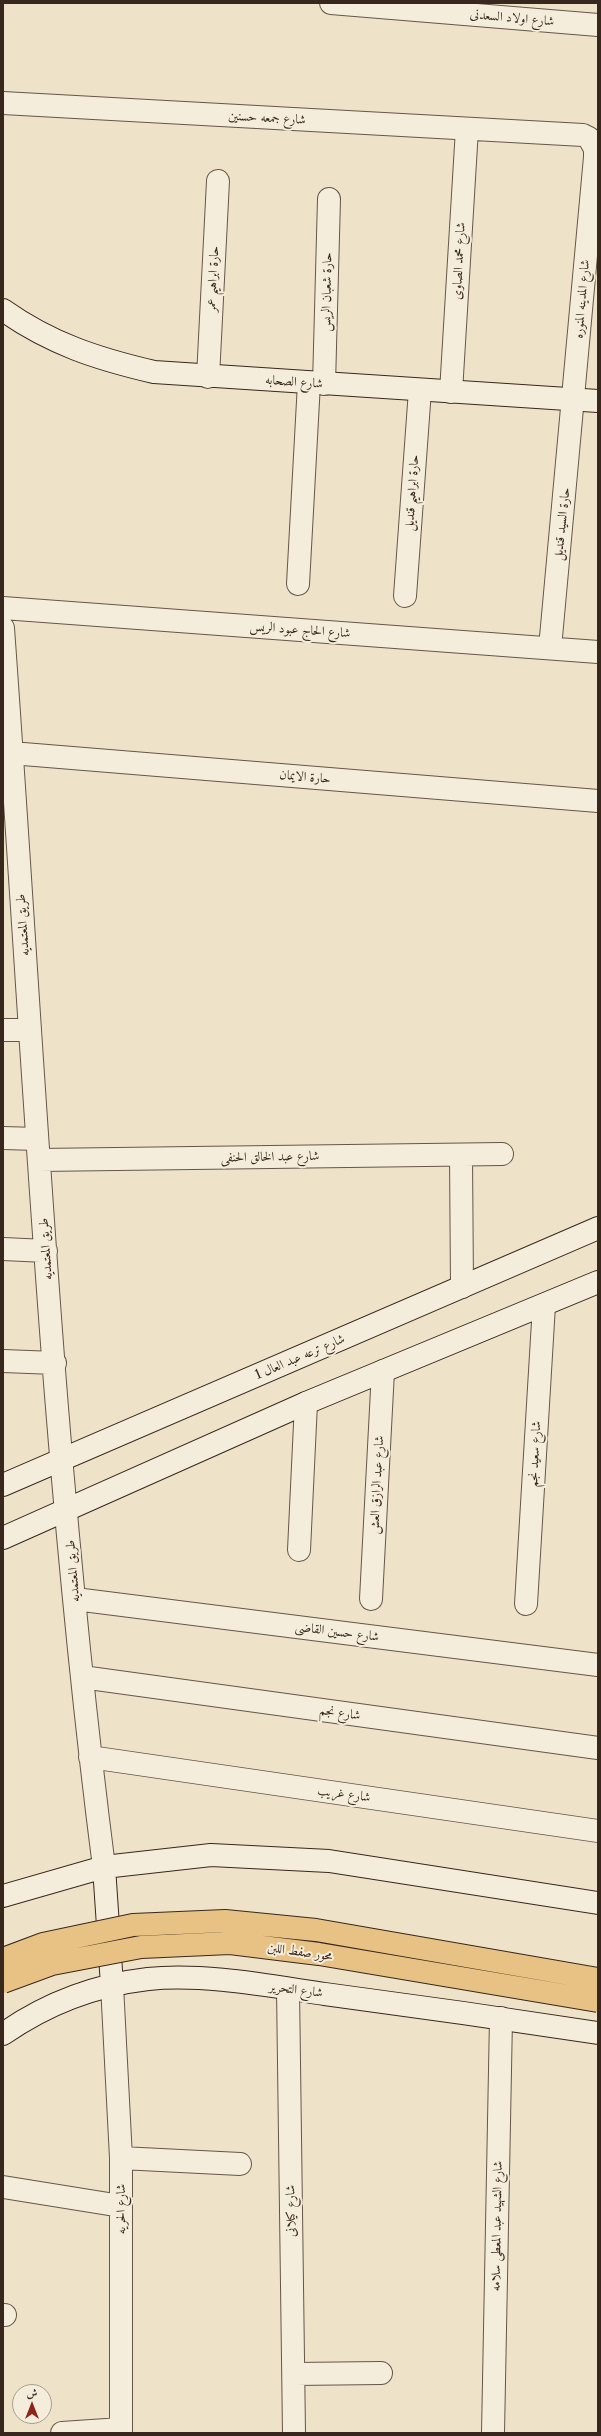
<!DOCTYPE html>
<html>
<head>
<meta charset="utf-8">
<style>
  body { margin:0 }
  #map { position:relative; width:601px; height:2436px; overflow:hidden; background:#eee3c8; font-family:"Libre Caslon Text",Amiri,serif }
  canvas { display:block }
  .frame { position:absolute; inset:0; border:4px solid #38271d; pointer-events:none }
  .north { position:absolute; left:12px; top:2384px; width:40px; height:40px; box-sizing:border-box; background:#f4eddb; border:1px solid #a99e8f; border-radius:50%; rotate:0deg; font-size:11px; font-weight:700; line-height:16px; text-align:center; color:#38271d }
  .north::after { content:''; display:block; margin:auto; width:14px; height:18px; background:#8f2418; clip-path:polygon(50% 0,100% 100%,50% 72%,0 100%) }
</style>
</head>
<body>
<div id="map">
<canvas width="601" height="2436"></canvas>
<div class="frame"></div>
<div class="north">ش</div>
</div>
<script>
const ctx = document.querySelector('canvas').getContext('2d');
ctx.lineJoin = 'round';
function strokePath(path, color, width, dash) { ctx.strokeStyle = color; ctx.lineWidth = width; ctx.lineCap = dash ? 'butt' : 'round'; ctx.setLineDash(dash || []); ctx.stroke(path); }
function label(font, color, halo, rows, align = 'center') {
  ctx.font = font + ' "Libre Caslon Text",Amiri,serif'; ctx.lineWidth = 4; ctx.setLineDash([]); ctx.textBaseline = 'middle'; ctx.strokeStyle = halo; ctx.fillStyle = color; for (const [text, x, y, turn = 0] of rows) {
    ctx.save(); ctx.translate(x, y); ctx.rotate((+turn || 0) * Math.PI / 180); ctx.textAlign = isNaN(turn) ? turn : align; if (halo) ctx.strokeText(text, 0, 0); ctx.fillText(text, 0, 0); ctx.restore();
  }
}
const street = new Path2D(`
  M331,3L598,25
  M3,103L583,135L589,138L595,149V157L550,648
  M208,377L218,181
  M324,384L329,199
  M451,392L467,129
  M298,584L309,383
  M405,596L420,390
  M3,608L598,652
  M3,628C33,1042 51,1456 104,1867
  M11,753L598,801
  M3,1030H30
  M3,1138L37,1139
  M461,1155L462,1287
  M39,1160L502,1154
  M3,1249L46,1251
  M3,1361L55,1363
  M299,1550L306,1403
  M75,1599L598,1665
  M371,1599L383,1371
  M526,1604L544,1305
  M82,1677L598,1748
  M90,1757L598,1831
  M112,1985L121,2158V2433
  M288,1989L294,2433
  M121,2158L240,2164
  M3,2187L121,2206
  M3,2315H5
  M294,2374L381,2373
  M62,2433L121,2429
  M493,2433L501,2018`);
const secondary = new Path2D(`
  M3,310C51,344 98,359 154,372L598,401
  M3,1485L598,1228
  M3,1538L306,1403L598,1282
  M104,1867L112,1985
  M3,1896L104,1867L211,1855L329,1861L598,1903
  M3,2034C46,2004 96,1985 148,1979C203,1973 270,1986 325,1994C416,2006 507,2019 598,2033`);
strokePath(street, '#665648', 24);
strokePath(secondary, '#38271d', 24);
strokePath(street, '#f4eddb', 22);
strokePath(secondary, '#f4eddb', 22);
const primaryBridge = new Path2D(`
  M3,1959L43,1944L133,1925L225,1921L316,1930L598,1979
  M3,1982L52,1964L141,1947L230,1943L319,1954L598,2001`);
strokePath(primaryBridge, '#38271d', 24, []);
strokePath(primaryBridge, '#e7c284', 22);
label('13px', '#38271d', '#f4eddb', [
  ["شارع اولاد السعدنى",512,18,5],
  ["شارع جمعه حسنين",267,118,3],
  ["شارع محمد الصاوى",459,261,-87],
  ["حارة ابراهيم عمر",213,279,-87],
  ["حارة شعبان الريس",327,292,-89],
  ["شارع المدينه المنوره",582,299,-85],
  ["شارع الصحابه",294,382,4],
  ["حارة ابراهيم قنديل",412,493,-86],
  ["حارة السيد قنديل",562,524,-84],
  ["شارع الحاج عبود الريس",300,630,4],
  ["حارة الايمان",305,777,5],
  ["طريق المعتمديه",23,925,-94],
  ["شارع عبد الخالق الحنفى",270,1157,-1],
  ["طريق المعتمديه",46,1249,-94],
  ["شارع ترعه عبد العال 1",300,1357,-23],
  ["شارع سعيد نجم",535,1454,-87],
  ["شارع عبد الرازق العش",377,1485,-87],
  ["طريق المعتمديه",73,1571,-95],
  ["شارع حسين القاضى",337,1632,7],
  ["شارع نجم",340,1713,8],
  ["شارع غريب",344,1794,8],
  ["محور صفط اللبن",300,1952,8],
  ["شارع التحرير",296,1990,7],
  ["شارع الحريه",121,2209,-90],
  ["شارع كيلانى",291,2211,-91],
  ["شارع الشهيد عبد المعطى سلامه",497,2226,-89]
]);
</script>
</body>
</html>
